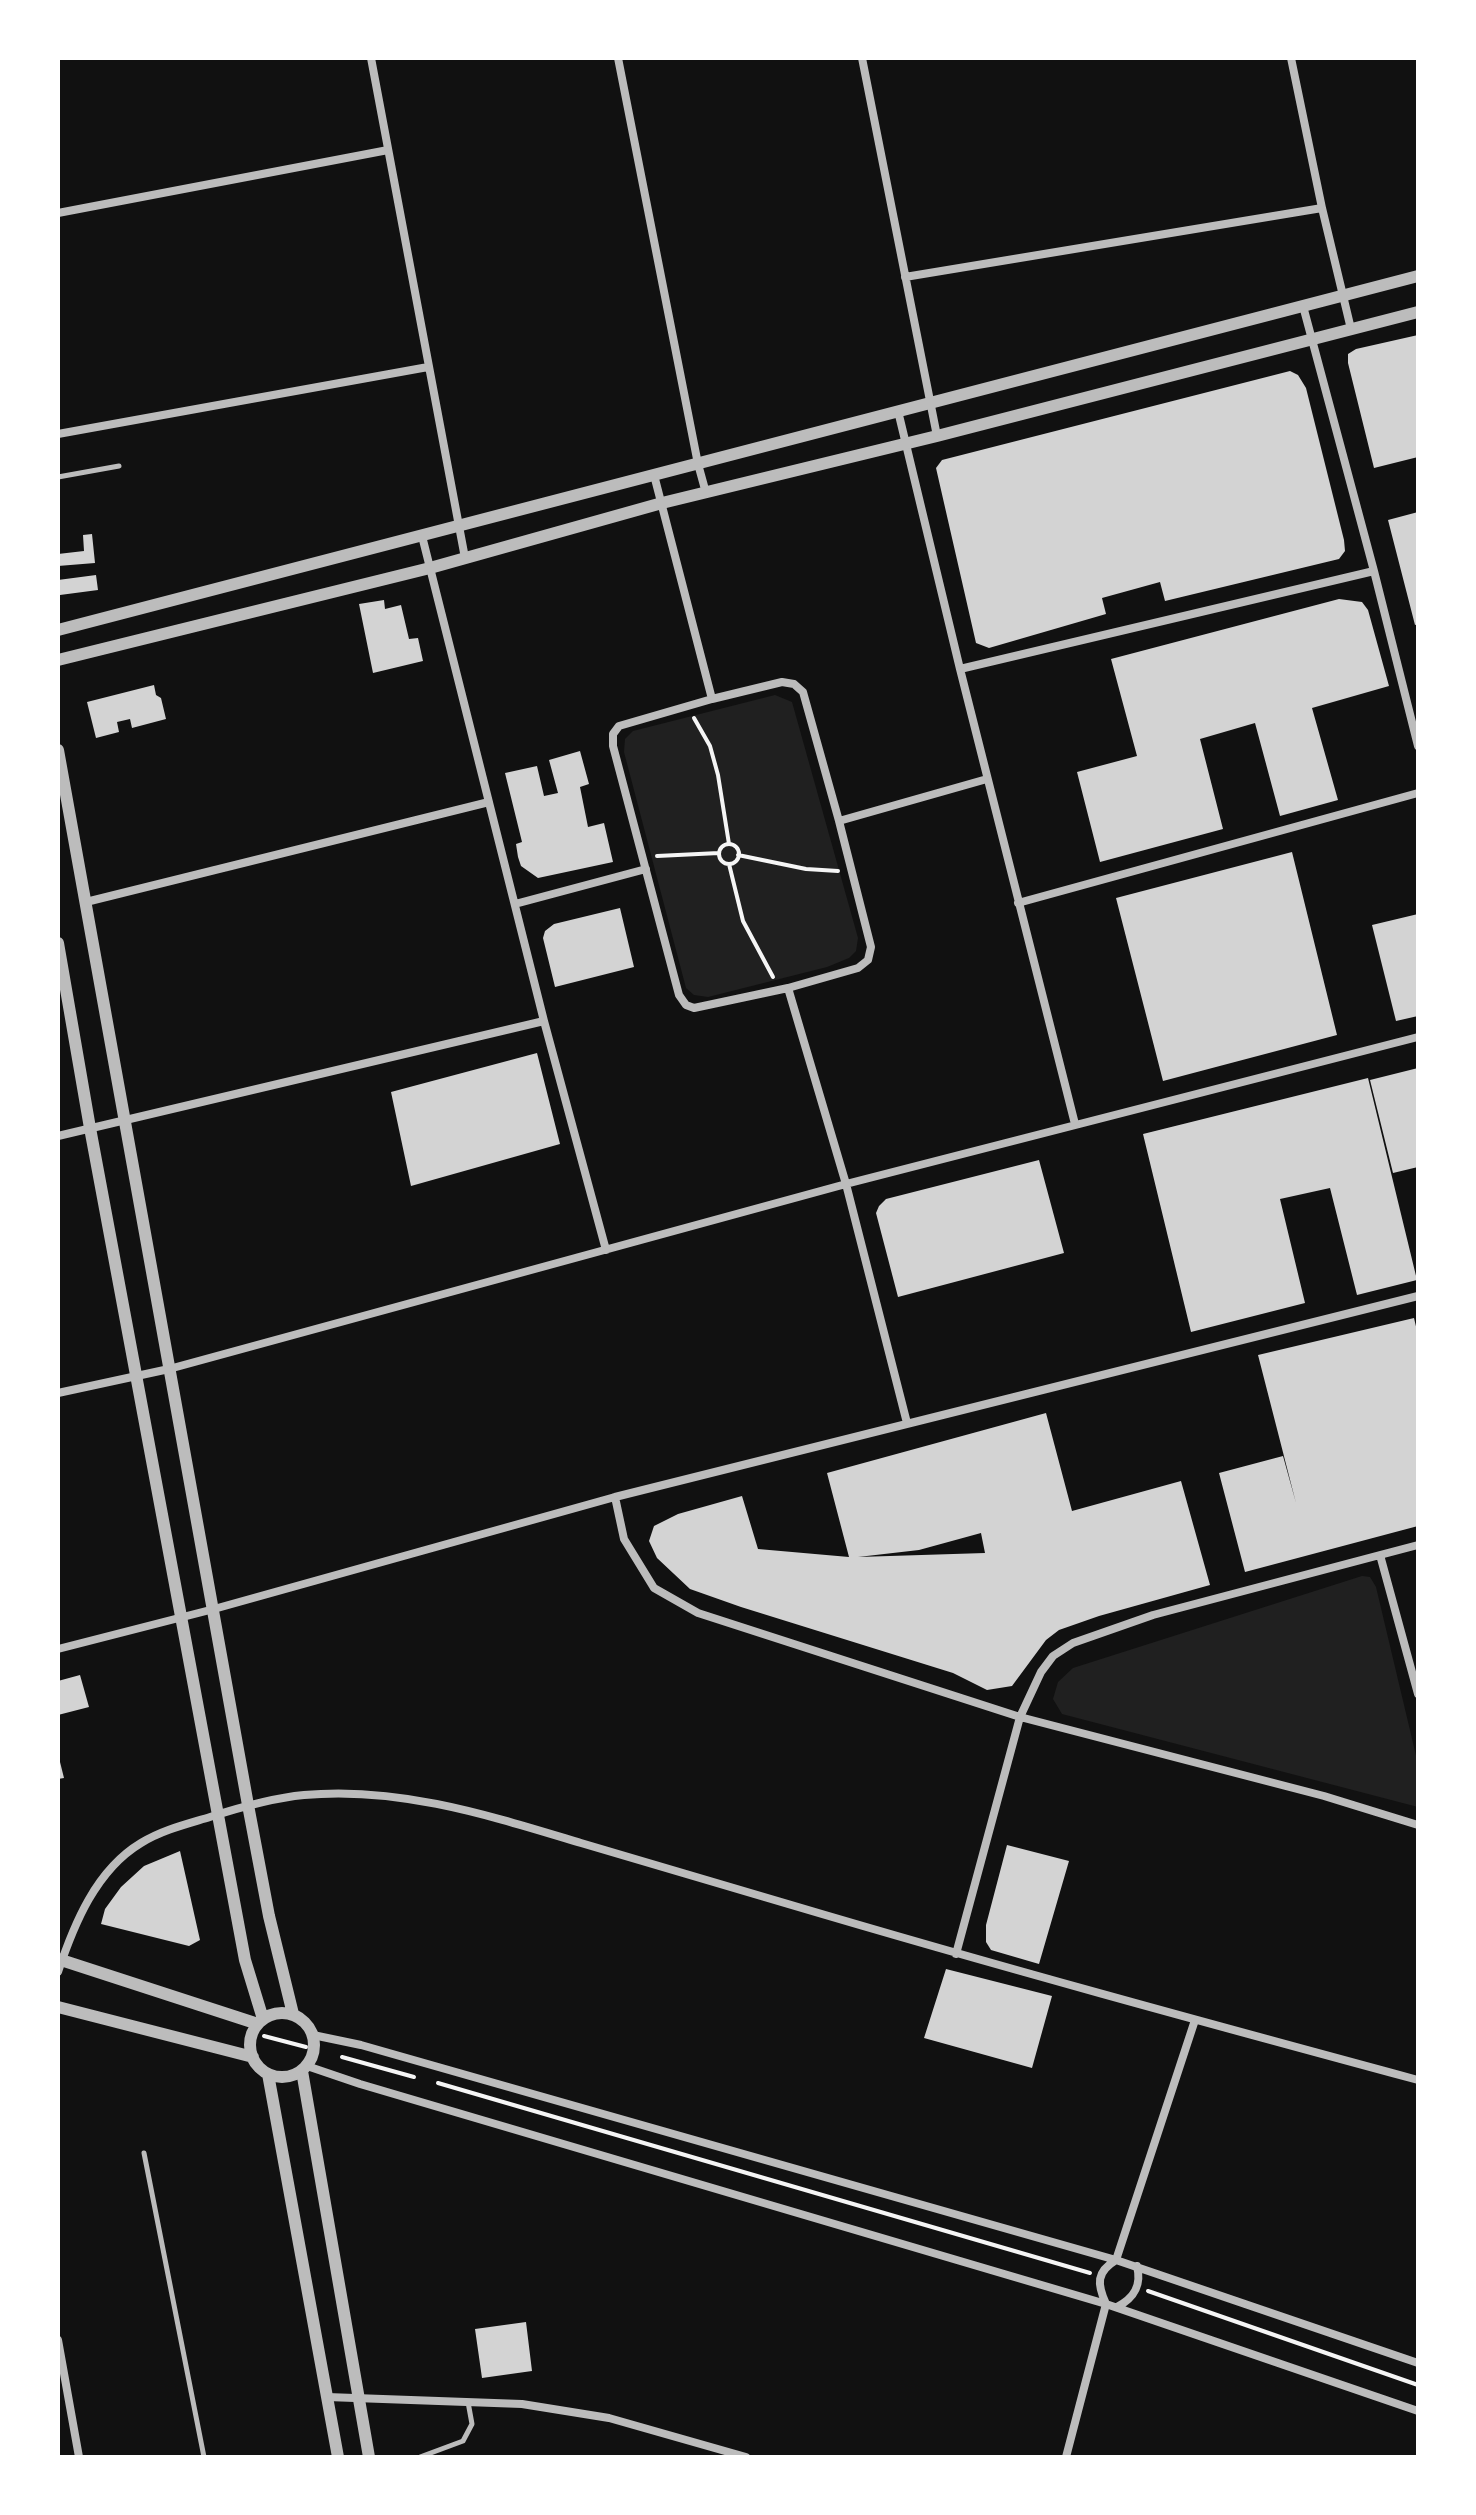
<!DOCTYPE html>
<html>
<head>
<meta charset="utf-8">
<style>
  body { margin:0 }
  #map { position:relative; width:1476px; height:2515px; overflow:hidden; background:#111; font-family:Quicksand,sans-serif }
  canvas { display:block }
  .frame { position:absolute; inset:0; border:60px solid #fff; pointer-events:none }
</style>
</head>
<body>
<div id="map">
<canvas width="1476" height="2515"></canvas>
<div class="frame"></div>
</div>
<script>
const ctx = document.querySelector('canvas').getContext('2d');
ctx.lineJoin = 'round';
function fill(path, color) { ctx.fillStyle = color; ctx.fill(path, 'evenodd'); }
function strokePath(path, color, width, dash) { ctx.strokeStyle = color; ctx.lineWidth = width; ctx.lineCap = dash ? 'butt' : 'round'; ctx.setLineDash(dash || []); ctx.stroke(path); }
fill(new Path2D(`
  M775,695L792,702L858,938L856,951L849,958L827,967L708,997L694,995L686,988L624,752L625,739L633,731Z
  M1362,1576L1370,1577L1376,1587L1418,1764V1807L1062,1714L1053,1699L1058,1682L1073,1668Z`), '#202020');
fill(new Path2D(`
  M1418,335V457L1374,468L1348,363V354L1356,349Z
  M1290,371L1298,375L1306,388L1344,540L1345,551L1339,559L1165,601L1160,582L1102,598L1106,614L989,648L976,643L936,468L942,460Z
  M1418,512V624L1415,625L1388,520Z
  M92,534L95,563L58,566V554L84,551L83,535Z
  M96,575L98,590L60,595L58,580Z
  M1339,599L1362,602L1368,610L1389,686L1312,708L1338,800L1280,816L1255,723L1200,739L1223,829L1100,862L1077,772L1137,756L1111,659Z
  M384,600L385,609L401,605L409,639L418,638L423,661L373,673L359,604Z
  M154,685L156,695L161,698L166,719L132,728L130,719L117,722L119,732L96,738L87,702Z
  M580,751L589,784L580,787L588,827L604,823L613,862L538,878L521,866L518,857L516,844L522,842L505,773L537,766L544,796L558,793L549,760Z
  M1292,852L1337,1035L1163,1081L1116,898Z
  M620,908L634,967L555,987L543,938L545,931L554,924Z
  M1418,914V1016L1396,1021L1372,925Z
  M537,1053L560,1144L411,1186L391,1092Z
  M1418,1068V1167L1393,1173L1370,1080Z
  M1368,1078L1417,1280L1357,1295L1330,1188L1280,1199L1305,1303L1191,1332L1143,1134Z
  M1039,1160L1064,1253L898,1297L876,1213L879,1206L886,1199Z
  M1414,1318L1418,1335V1526L1245,1572L1219,1473L1283,1456L1296,1503L1258,1355Z
  M1046,1413L1072,1511L1181,1481L1210,1585L1099,1616L1059,1630L1046,1640L1012,1686L987,1690L953,1673L741,1607L690,1589L657,1558L649,1541L654,1526L678,1514L742,1496L758,1549L849,1557L827,1473ZM981,1533L985,1553L858,1557L919,1550Z
  M80,1675L89,1707L58,1715V1681Z
  M58,1754L64,1778L58,1779Z
  M1007,1845L1069,1861L1039,1964L991,1950L986,1942V1925Z
  M180,1851L200,1940L189,1946L101,1924L105,1909L121,1887L144,1866Z
  M946,1969L1052,1996L1032,2068L924,2038Z
  M526,2322L532,2371L482,2378L475,2329Z`), '#d3d3d3');
strokePath(new Path2D(`
  M694,718L710,746L718,775L729,844
  M719 854a10 10 0 1 1 20 0a10 10 0 1 1-20 0Z
  M738,855L806,869L838,871
  M657,856L719,853
  M729,864L743,921L773,977
  M264,2036L306,2047
  M342,2057L414,2077
  M438,2083L1090,2273
  M1148,2291L1418,2385`), '#f5f5f5', 4);
strokePath(new Path2D(`
  M58,477L119,466
  M144,2153L204,2457
  M420,2457L463,2441L472,2424L468,2402`), '#bcbcbc', 5);
strokePath(new Path2D(`
  M371,58L465,558
  M618,58L698,464L706,493
  M862,58L937,436
  M1291,58L1322,208L1351,329
  M58,213L388,150
  M905,277L1322,208
  M1303,306L1374,571L1418,746
  M898,411L960,669L1075,1124
  M58,434L428,367
  M654,475L712,699
  M422,536L544,1021L606,1250
  M960,669L1374,571
  M782,682L794,684L803,692L839,821L871,947L868,960L858,968L788,988L694,1008L686,1005L679,995L613,746V734L619,726L712,699Z
  M839,821L987,779
  M86,902L489,802
  M1018,903L1418,793
  M515,904L646,869
  M788,988L846,1184L907,1423
  M58,1136L544,1021
  M58,1393L169,1369L846,1184L1418,1037
  M615,1497L624,1539L654,1588L698,1613L1020,1717L1324,1796L1418,1825
  M1380,1555L1418,1545
  M58,1649L214,1609L615,1497L1418,1296
  M956,1954L1020,1717L1041,1672L1053,1656L1073,1643L1153,1615L1380,1555L1418,1694
  M58,1972C74,1924 96,1870 141,1843C162,1830 187,1824 210,1817C241,1807 272,1798 304,1795C399,1786 491,1816 581,1843C650,1863 719,1884 788,1904C997,1966 1207,2023 1418,2080
  M313,2035L361,2045L1116,2260L1418,2363
  M307,2066L360,2084L1106,2304L1418,2411
  M1117,2307C1134,2298 1142,2286 1137,2266
  M58,2340L79,2457
  M327,2397L522,2404L609,2418L746,2457
  M1066,2457L1106,2304C1097,2284 1096,2272 1116,2260L1195,2020`), '#bcbcbc', 8);
strokePath(new Path2D(`
  M58,630L1418,276
  M58,660L430,568L662,503L937,436L1418,312
  M58,750L248,1805L269,1916L293,2014
  M58,943L90,1128L245,1960L263,2019
  M58,1959L258,2024
  M58,2007L253,2057
  M250 2045a32 32 0 1 1 64 0a32 32 0 1 1-64 0Z
  M302,2071L369,2457
  M268,2074L338,2457`), '#bcbcbc', 12);
</script>
</body>
</html>
